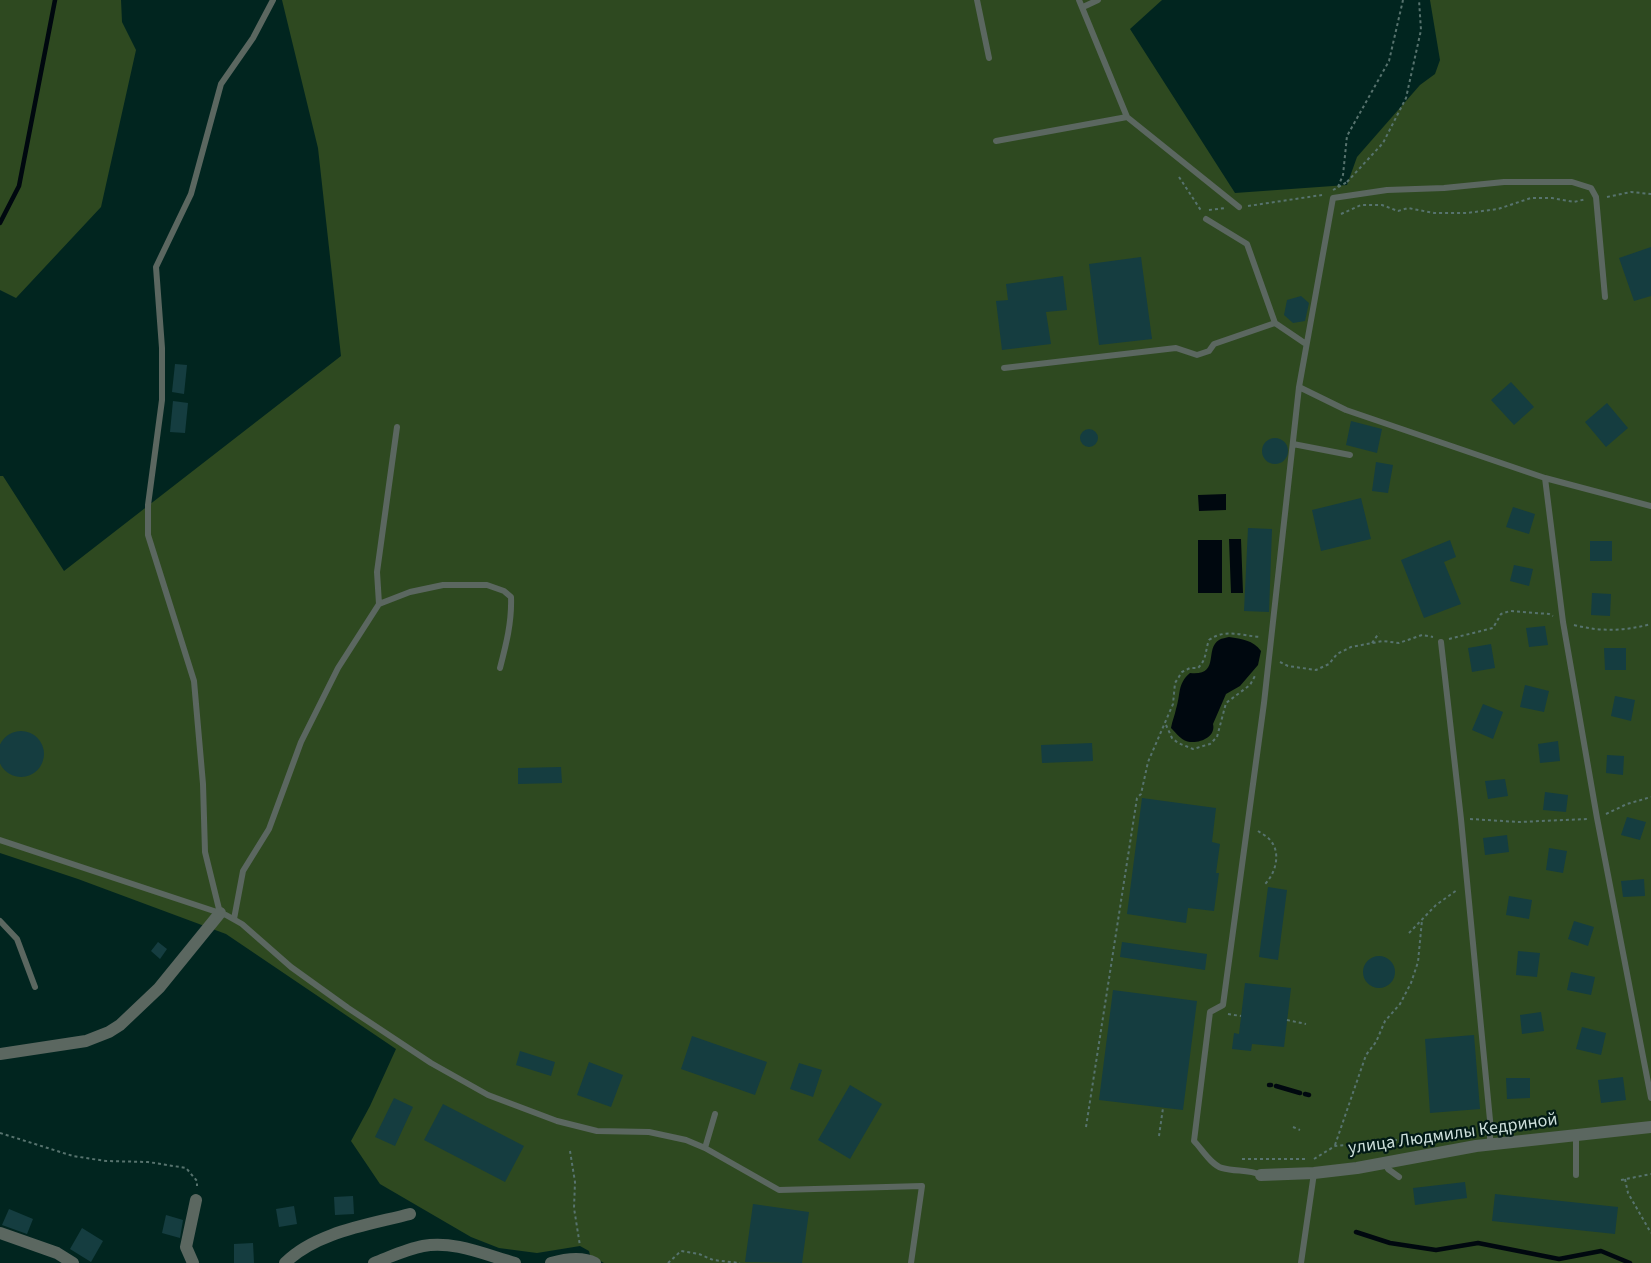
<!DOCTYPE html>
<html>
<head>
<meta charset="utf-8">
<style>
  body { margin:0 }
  canvas { display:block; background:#01251f }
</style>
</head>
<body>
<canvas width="1651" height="1263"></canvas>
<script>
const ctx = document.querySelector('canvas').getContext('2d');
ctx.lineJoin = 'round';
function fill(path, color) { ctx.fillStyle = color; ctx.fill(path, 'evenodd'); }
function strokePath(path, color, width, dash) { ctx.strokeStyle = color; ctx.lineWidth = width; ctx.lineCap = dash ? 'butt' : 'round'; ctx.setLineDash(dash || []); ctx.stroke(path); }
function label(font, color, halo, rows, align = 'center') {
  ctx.font = font + ' "Source Sans 3",sans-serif'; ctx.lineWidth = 4.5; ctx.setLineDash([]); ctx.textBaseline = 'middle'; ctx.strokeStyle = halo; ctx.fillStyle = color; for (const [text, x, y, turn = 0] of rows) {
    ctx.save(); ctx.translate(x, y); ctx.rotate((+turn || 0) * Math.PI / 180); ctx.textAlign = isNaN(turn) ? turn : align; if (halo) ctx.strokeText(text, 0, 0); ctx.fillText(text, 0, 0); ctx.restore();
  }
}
fill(new Path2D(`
  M0,0H121L122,22L136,50L101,207L16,298L0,290Z
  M282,0H1162L1130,29L1235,193L1347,185L1357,157L1420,85L1435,74L1440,60L1430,0H1651V1263H604L590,1255L589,1251L580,1246L537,1253L499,1248L471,1237L380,1184L351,1141L370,1106L396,1049L226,934L78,879L0,853V476H3L64,571L341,356L318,148Z`), '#2e4920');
fill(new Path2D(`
  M1226,494V510L1199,511L1198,495Z
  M1229,539H1241L1243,593H1231Z
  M1198,540H1222V593H1198Z
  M1229,637C1242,639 1253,640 1261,651L1258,665L1240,686L1226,694L1213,724C1216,736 1202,743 1190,742C1183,742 1176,733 1171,728C1172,721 1175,715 1176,709C1181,694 1177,684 1190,673C1221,676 1204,649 1219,640C1222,638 1226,638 1229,637Z`), '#00080f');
strokePath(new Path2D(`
  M0,223L19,186L55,0
  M1269,1085H1271
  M1276,1086L1300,1093
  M1305,1094L1309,1095
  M1356,1232L1390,1243L1436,1250L1478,1243L1559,1259L1601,1251L1630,1263`), '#00080f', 4.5);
fill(new Path2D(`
  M1651,247V296L1634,301L1619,258Z
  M1141,257L1152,339L1099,345L1089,264Z
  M1063,276L1067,310L1046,312L1051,344L1002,350L996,301L1008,300L1006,284Z
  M1301,296L1309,303L1305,321L1293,323L1284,315L1287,300Z
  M175,364L187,365L184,394L172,392Z
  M1511,382L1534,407L1514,425L1491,400Z
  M173,401L188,403L185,433L170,432Z
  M1607,403L1628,428L1606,447L1585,422Z
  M1351,421L1382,429L1377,453L1346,445Z
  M1080 438a9 9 0 1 1 18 0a9 9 0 1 1-18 0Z
  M1262 451a13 13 0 1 1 26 0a13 13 0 1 1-26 0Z
  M1376,462L1393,465L1388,493L1372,491Z
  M1361,498L1371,539L1321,551L1312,510Z
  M1513,507L1535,514L1529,534L1506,527Z
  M1248,528L1272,529L1269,612L1244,611Z
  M1450,540L1456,557L1444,562L1461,604L1424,618L1401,560Z
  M1590,541H1612V561H1590Z
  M1514,565L1533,569L1529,586L1510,581Z
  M1592,593L1611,594L1610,616L1591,615Z
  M1545,626L1548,645L1529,647L1526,628Z
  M1491,644L1495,668L1472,672L1468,648Z
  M1604,648H1626V670H1605Z
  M1525,685L1549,691L1544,712L1520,707Z
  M1615,696L1635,700L1631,721L1611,716Z
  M1483,704L1503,712L1493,739L1472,730Z
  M-2 754a23 23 0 1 1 46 0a23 23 0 1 1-46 0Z
  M1558,741L1560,761L1540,763L1538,744Z
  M1092,743L1093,761L1042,763L1041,745Z
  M1607,755L1624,756L1623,775L1606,773Z
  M561,767L562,783L518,784V768Z
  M1505,779L1508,796L1488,799L1485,781Z
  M1545,792L1568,795L1566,812L1543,810Z
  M1142,798L1216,808L1212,842L1220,844L1216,873H1219L1214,911L1188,908L1186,923L1127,914Z
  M1627,817L1646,822L1640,840L1621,835Z
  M1507,835L1509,852L1485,855L1483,838Z
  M1549,848L1567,851L1563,873L1546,870Z
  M1644,879L1645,896L1623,897L1621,881Z
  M1268,887L1287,890L1278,960L1259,957Z
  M1509,896L1532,900L1529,919L1506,915Z
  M1574,921L1594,927L1588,946L1568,939Z
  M158,942L167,949L160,959L151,951Z
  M1122,942L1207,954L1205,970L1120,957Z
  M1518,951L1540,953L1537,977L1516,975Z
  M1363 972a16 16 0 1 1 32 0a16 16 0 1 1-32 0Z
  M1571,972L1595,977L1591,995L1567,990Z
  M1245,983L1291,988L1284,1047L1252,1044L1251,1051L1232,1049L1234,1033L1239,1034Z
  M1113,990L1197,1001L1183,1110L1099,1100Z
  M1541,1012L1544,1031L1522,1034L1520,1015Z
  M1582,1027L1606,1033L1601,1055L1576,1049Z
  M1474,1035L1480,1109L1430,1113L1425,1039Z
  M692,1036L767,1062L755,1095L681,1069Z
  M520,1051L555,1062L551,1076L516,1065Z
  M589,1062L623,1075L611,1107L577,1095Z
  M799,1063L822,1070L813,1097L790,1089Z
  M1623,1077L1626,1100L1601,1103L1598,1080Z
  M1506,1078H1530V1098L1507,1099Z
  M850,1085L882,1104L850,1159L818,1140Z
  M394,1098L413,1107L395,1146L375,1137Z
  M443,1104L524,1146L505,1182L424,1140Z
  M1465,1182L1467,1198L1415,1205L1413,1188Z
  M1495,1194L1618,1207L1615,1234L1492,1221Z
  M353,1196L354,1214L335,1215L334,1197Z
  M753,1204L809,1212L802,1263L745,1262Z
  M294,1206L297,1224L279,1227L276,1209Z
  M9,1209L33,1219L27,1234L2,1225Z
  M166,1215L183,1220L180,1238L162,1233Z
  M82,1228L103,1241L91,1262L70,1249Z
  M253,1243L254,1263H234V1244Z`), '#153d40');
strokePath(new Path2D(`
  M1179,177L1202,212
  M1347,182L1383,143L1406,98L1421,30L1419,0
  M1338,187L1343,175L1347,136L1389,61L1403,0
  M1607,197L1631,192L1651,194
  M1248,206L1322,195
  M1209,210L1225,208
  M1341,214L1361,205H1382L1398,211L1408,208L1434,213H1467L1498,209L1531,198H1552L1574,202L1586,199
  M1574,625C1601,632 1625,631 1651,624
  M1449,639L1493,628L1501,614L1510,611L1549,614L1553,616
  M1372,643L1379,633
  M1280,662L1288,666L1316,670L1329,664L1337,654L1351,647L1383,641L1399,643L1422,635L1433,637
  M1166,725L1172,738L1178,743L1193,749L1210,744L1217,737L1226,703L1250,685L1256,674
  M1606,814L1627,804L1651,797
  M1470,819L1519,822L1587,819
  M1258,831C1262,834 1267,836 1270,840C1282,853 1275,875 1264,885
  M1409,933L1436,905L1457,890
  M1228,1014L1241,1016
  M1287,1020L1306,1024
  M1086,1127L1137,798L1141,794L1148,762L1173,704L1175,683L1182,672L1190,668H1198C1207,659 1205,651 1209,640C1226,628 1242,636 1261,637
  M1293,1127L1300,1130
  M0,1133L73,1156L106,1161L148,1162L186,1168L197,1181V1186
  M1159,1136L1163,1108
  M1335,1145L1366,1055L1376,1042L1385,1021L1400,1004L1411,983L1418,962L1422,920
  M570,1151L575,1182L574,1208L580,1246
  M1242,1159H1308
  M1314,1159L1335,1146L1469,1133
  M1625,1179L1628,1193L1651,1233
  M1621,1180L1651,1174
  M668,1263L681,1251L699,1254L713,1260L740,1263`), '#57736e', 2, [3, 3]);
strokePath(new Path2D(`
  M977,0L989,58
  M1079,0L1127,117L1239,207
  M1083,7L1098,0
  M996,141L1127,117
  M1206,219L1247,244L1275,323
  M1004,368L1176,348L1197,355L1209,351L1214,344L1275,323L1306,344
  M1299,387L1346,410L1545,478L1651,506
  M1293,444L1350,455
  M1545,478L1563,622L1597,818L1651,1098
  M379,604L377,572L397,427
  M1441,642L1461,819L1490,1120V1144
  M0,840L226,915L242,924L291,967L348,1008L431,1063L488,1095L557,1121L597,1131L649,1132L686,1140L705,1148L779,1190L922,1186L911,1263
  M220,913L205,852L203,784L194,681L148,535V505L162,400V348L156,267L191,194L221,84L253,38L273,0
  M234,919L243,871L269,829L301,742L338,668L379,604L410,592L443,585H487L504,591L511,597C512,622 506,645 500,668
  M0,921L17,939L35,987
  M1576,1136V1175
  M705,1148L715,1114
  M1385,1163L1388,1169L1399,1177
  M1261,1175C1248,1169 1236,1172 1222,1168C1211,1165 1202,1149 1194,1141L1210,1012L1223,1005L1264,703L1299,387L1333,198L1387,190L1444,188L1504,182H1572L1591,188L1596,197L1605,297
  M1301,1263L1314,1173`), '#5b6760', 6);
strokePath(new Path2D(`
  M0,1054L86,1041L109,1032L120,1025L159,988L220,913
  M1261,1175L1314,1173L1357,1168L1476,1146L1651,1127
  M0,1233L57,1253L73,1263
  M193,1263L186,1247L196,1200
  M285,1263C316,1232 368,1225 410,1214
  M374,1263C390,1257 407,1249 423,1246C453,1240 486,1255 515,1263
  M551,1263C565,1259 581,1256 595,1263`), '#5b6760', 12);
strokePath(new Path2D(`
  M1333,190L1347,182`), '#57736e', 2, [3, 3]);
label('18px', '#cddfdb', '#021a16', [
  ["улица Людмилы Кедриной",1453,1135,-8]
]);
</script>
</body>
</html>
